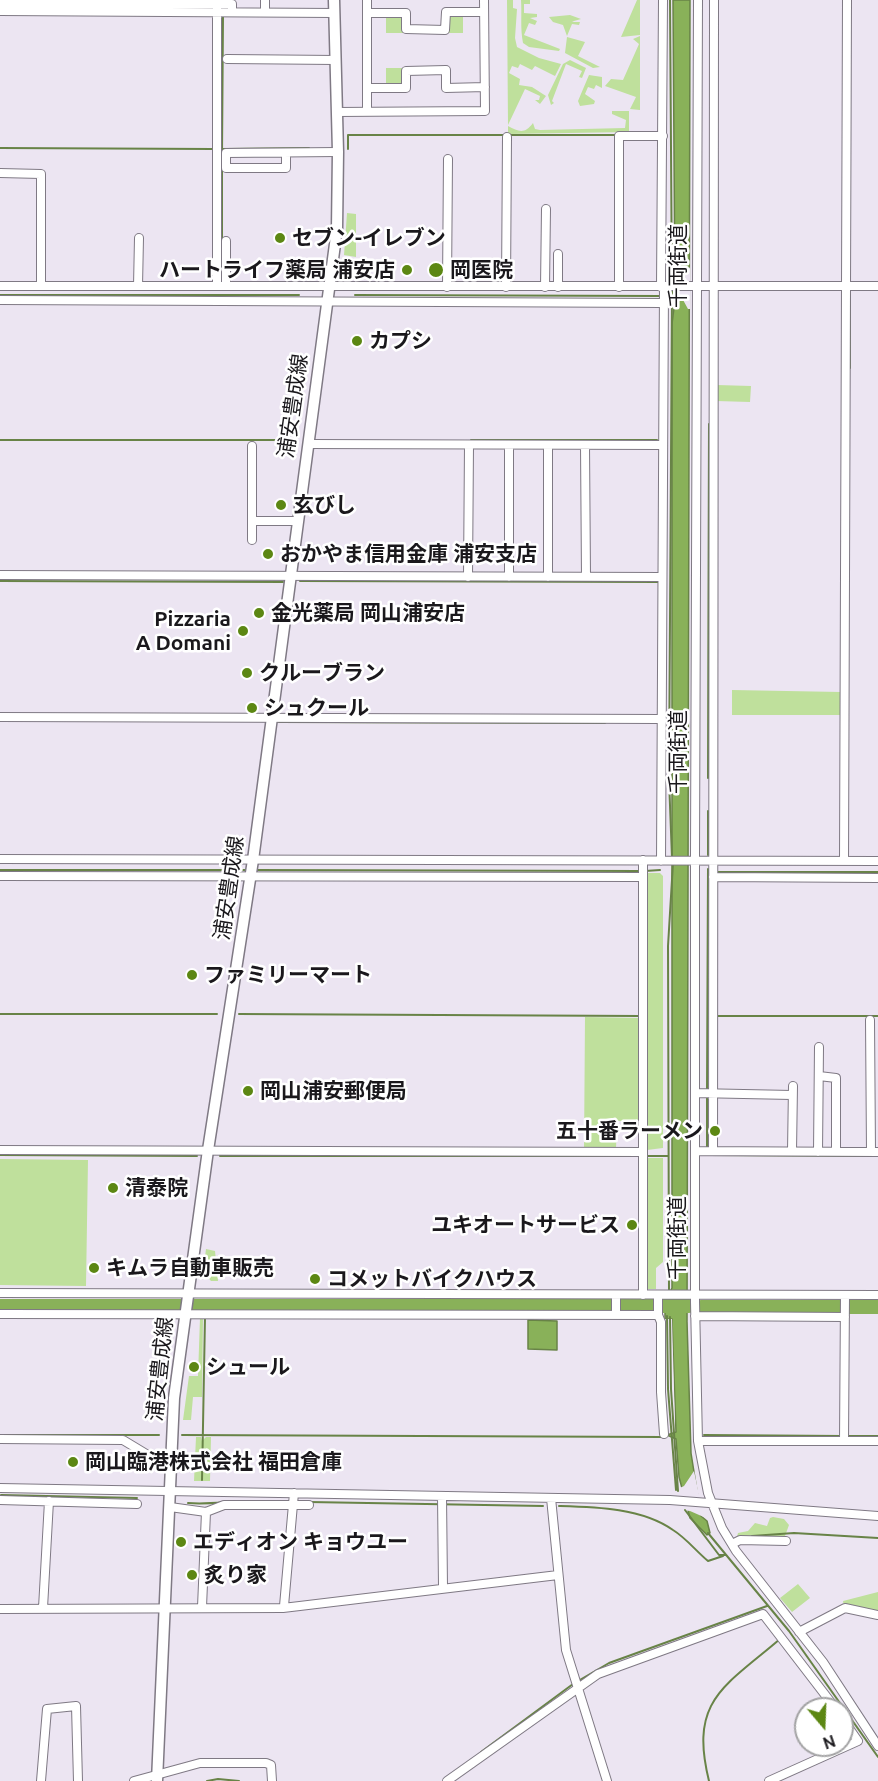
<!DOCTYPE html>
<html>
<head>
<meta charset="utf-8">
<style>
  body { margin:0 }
  #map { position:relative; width:878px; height:1781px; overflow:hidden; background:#ece5f2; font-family:Ubuntu,sans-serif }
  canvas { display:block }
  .north { position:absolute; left:794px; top:1697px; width:60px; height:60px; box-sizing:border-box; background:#fff; border:2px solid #a3a3a4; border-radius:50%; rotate:161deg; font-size:16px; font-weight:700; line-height:24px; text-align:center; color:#1a181c }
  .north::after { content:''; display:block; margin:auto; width:21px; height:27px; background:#5c8713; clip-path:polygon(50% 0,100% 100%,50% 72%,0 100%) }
</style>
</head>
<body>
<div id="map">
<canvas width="878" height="1781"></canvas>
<div class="north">N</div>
</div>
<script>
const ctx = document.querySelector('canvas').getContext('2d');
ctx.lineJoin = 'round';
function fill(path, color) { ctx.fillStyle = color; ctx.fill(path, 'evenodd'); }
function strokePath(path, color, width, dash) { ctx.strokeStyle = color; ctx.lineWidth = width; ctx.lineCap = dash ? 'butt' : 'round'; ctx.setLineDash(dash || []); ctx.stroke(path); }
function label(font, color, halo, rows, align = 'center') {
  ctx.font = font + ' Ubuntu,"Noto Sans JP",sans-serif'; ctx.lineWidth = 5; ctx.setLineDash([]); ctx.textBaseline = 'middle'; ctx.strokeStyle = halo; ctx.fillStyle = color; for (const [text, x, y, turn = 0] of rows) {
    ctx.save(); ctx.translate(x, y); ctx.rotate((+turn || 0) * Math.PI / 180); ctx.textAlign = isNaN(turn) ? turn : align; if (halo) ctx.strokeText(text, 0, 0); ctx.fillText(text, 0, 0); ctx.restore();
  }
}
fill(new Path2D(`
  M507,0H513V8L517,9L515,38L517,47L539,58L561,64L555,76L535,66L532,70L520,64L518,68L512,66L509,73L520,79L519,85L532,87L546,96L540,104L535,100H539L540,96L525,89L508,125Z
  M521,0H530V4H524V13L537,14V17L530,18L537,21L535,25L529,23L524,35L560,49L559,51L529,47L523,43C520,28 522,15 521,0Z
  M637,0H640V35L621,37Z
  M386,15H404V33H386Z
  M451,15H463V33H448V21Z
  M570,15L581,19L574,21L572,22H580L579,25L572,24L567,36L563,25L553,22L549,17Z
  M640,36V110L630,109L636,97L605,86L611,79L623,80L639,44L633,39Z
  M567,37L585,42L578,56L600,67L593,68L565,53Z
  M570,60L586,68L582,78L579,77L582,71L566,64L552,101L554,103L551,105L548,95L563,64Z
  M386,68H403V83L386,85Z
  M589,75L602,77V88L596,85L594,89L588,87L585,94L595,101L594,104L580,106L578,101Z
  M612,111H629V132L508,134V126C519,132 525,134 533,123L535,129L540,130L625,128L626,120L612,114Z
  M347,213L356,214V257L344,255Z
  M717,385L751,386L750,402L716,401Z
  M732,690L841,692V715H732Z
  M648,873H660L663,876V1148L647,1150Z
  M585,1017L640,1018L639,1121H617L616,1149H584Z
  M647,1158H663V1262L656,1268V1289H646Z
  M0,1159L88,1160L86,1286L0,1285Z
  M206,1249L215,1251L218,1281H211L203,1272Z
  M203,1317L202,1397H193L191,1420H183L189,1376H198L200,1318Z
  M196,1437H201L202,1441L206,1437H211L210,1481H194Z
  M773,1517L784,1519L789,1525L785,1536L740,1539L737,1537L738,1533L748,1531L755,1523L767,1526L770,1518Z
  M798,1584L810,1598L792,1612L780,1598Z
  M878,1592V1612L844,1606L843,1601Z`), '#bfe09c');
const water = new Path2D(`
  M673,0H690L687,1321L691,1453L701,1516L707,1521L710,1533L707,1535L690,1518L679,1477L676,1439L667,1435L676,1432L672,1319H665V1301L672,1288V324L675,300Z
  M528,1320L557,1321V1350L528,1349Z`);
fill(water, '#89b159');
strokePath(water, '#688347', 1.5);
fill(new Path2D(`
  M690,267V309H688L682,298L672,296V281L684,277Z
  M665,1319H672L675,1424L672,1425L670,1389L669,1322H665Z
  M694,1471L703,1514L706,1518L690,1511L674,1509L673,1491L684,1486Z`), '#ece5f2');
strokePath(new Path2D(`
  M670,0L672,297L669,779L672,858
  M710,48V36
  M710,92L711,104
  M510,135H615
  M0,148L213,149
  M222,149L309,148
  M348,149V135H504
  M222,154L223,15
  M710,163L711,151
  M222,241V168
  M0,295H299
  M355,295L661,296
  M850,368V257
  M0,440H296
  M471,440H657
  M0,581L283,582
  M300,581L660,582
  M0,721H49
  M279,722L605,723
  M708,778L709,424
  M708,855V811
  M0,870H249
  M255,870L639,871
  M645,871L660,870
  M716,872H878
  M0,1014H217
  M239,1014L640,1016
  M716,1016H878
  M707,1090L708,869
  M707,1147V1096
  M0,1155L197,1156
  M708,1155L878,1156
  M220,1156H668
  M669,1292L668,946L673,863
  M667,1316L668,1389L676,1490
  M670,1317L671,1389L678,1491
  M0,1435H159
  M182,1435L661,1437
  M704,1435L842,1436
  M848,1436H878
  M202,1480L205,1317
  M1,1495L137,1498
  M309,1502L543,1506
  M188,1503C209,1505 228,1501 249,1501
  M559,1506C596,1507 642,1508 673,1530C686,1538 696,1551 708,1561L723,1556
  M685,1510L719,1555H725
  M708,1533L789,1631L878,1757
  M752,1536L794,1533L878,1538
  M578,1681L609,1663L767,1606
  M481,1752L573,1684
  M207,1781L218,1779L239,1781
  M709,1781C689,1700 724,1687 780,1639`), '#688347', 2);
strokePath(new Path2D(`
  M0,1306H689
  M701,1307H878`), '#89b159', 14);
const minor = new Path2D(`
  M217,0V286
  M367,0V112
  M698,0L695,853V1302L698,1441L708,1493L722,1528L736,1551L823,1662L878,1746
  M0,4H232V12
  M0,11L335,13
  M265,12V0
  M367,13H406V29L445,30L446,12H484
  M227,59L336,60
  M367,88H406V71L446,70V88L485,87
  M337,112L485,111L484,0
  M286,154V168H226V153L338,152
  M0,173L41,174V286
  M558,254V287
  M0,286H878
  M138,286L139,238
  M226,286V241
  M447,287L448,159
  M506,287L507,137
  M545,287L546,209
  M619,287V136H663
  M661,287L663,0
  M0,300L663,303
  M308,444L662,445
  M509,445V577
  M548,445V577
  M585,445L586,577
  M252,521H297
  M252,540V446
  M0,575L662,577
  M468,577L469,445
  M0,717L662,719
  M0,859L878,861
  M661,861L664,287
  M844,861L847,0
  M0,876L643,877
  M713,877L878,878
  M870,1020L871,1152
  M819,1076L836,1078V1152
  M695,1093L792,1095
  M0,1150L642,1152
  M696,1151L878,1152
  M713,1151L714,0
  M792,1151L793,1086
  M818,1152L819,1047
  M0,1293L878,1295
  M643,1295V860
  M658,1295V1315L661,1322V1392L664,1434
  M0,1314L658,1315
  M616,1315V1295
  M695,1316L845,1317
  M0,1439L123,1440L171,1469
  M698,1441H878
  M844,1441L845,1295
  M0,1488L670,1500L878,1516
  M442,1496L443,1587
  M551,1498L566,1650L607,1781
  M0,1500L137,1504
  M170,1507L206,1512L224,1505H309
  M732,1544L740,1540L786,1541
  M284,1606L294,1493
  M202,1607L206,1512
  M43,1608L49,1501
  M0,1609L283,1608L558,1575
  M799,1632L845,1608L878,1615
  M41,1781L47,1709L76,1706L78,1781
  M134,1781L200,1763H266L271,1765L272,1781
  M447,1781L598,1674L763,1614L836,1709
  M769,1781L858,1741L842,1718`);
const major = new Path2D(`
  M157,1781L174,1398L208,1150L253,860L337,229L338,152L334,0`);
strokePath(minor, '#7f7984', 10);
strokePath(major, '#7f7984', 13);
strokePath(minor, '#fff', 8);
strokePath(major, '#fff', 10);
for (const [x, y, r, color] of [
  [280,238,6,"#5c8713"],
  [407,270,6,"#5c8713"],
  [436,270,8,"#5c8713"],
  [357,341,6,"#5c8713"],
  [281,505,6,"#5c8713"],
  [268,554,6,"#5c8713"],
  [259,613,6,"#5c8713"],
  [243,631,6,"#5c8713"],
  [247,673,6,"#5c8713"],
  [252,708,6,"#5c8713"],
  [192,975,6,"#5c8713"],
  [248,1091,6,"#5c8713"],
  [715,1131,6,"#5c8713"],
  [113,1188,6,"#5c8713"],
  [632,1225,6,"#5c8713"],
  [94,1268,6,"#5c8713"],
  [315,1279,6,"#5c8713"],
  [194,1367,6,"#5c8713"],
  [73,1462,6,"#5c8713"],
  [181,1542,6,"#5c8713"],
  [192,1575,6,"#5c8713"]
]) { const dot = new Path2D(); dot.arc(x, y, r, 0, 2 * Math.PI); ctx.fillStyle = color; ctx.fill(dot); strokePath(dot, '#fff', 2); }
label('bold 21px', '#1a181c', '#fff', [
  ["セブン-イレブン",292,238],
  ["ハートライフ薬局 浦安店",395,270,"right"],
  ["岡医院",450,270],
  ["カプシ",369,341],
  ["玄びし",293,505],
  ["おかやま信用金庫 浦安支店",280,554],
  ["金光薬局 岡山浦安店",271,613],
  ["Pizzaria",231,619,"right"],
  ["A Domani",231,643,"right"],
  ["クルーブラン",259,673],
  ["シュクール",264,708],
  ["ファミリーマート",204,975],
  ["岡山浦安郵便局",260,1091],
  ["五十番ラーメン",703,1131,"right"],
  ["清泰院",125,1188],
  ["ユキオートサービス",620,1225,"right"],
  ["キムラ自動車販売",106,1268],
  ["コメットバイクハウス",327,1279],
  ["シュール",206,1367],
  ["岡山臨港株式会社 福田倉庫",85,1462],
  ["エディオン キョウユー",193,1542],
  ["炙り家",204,1575]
], 'left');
label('21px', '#1a181c', '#fff', [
  ["千両街道",678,266,-90],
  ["浦安豊成線",293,406,-82],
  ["千両街道",678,752,-90],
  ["浦安豊成線",229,888,-82],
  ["千両街道",677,1238,-90],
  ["浦安豊成線",160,1369,-84]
]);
</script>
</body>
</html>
